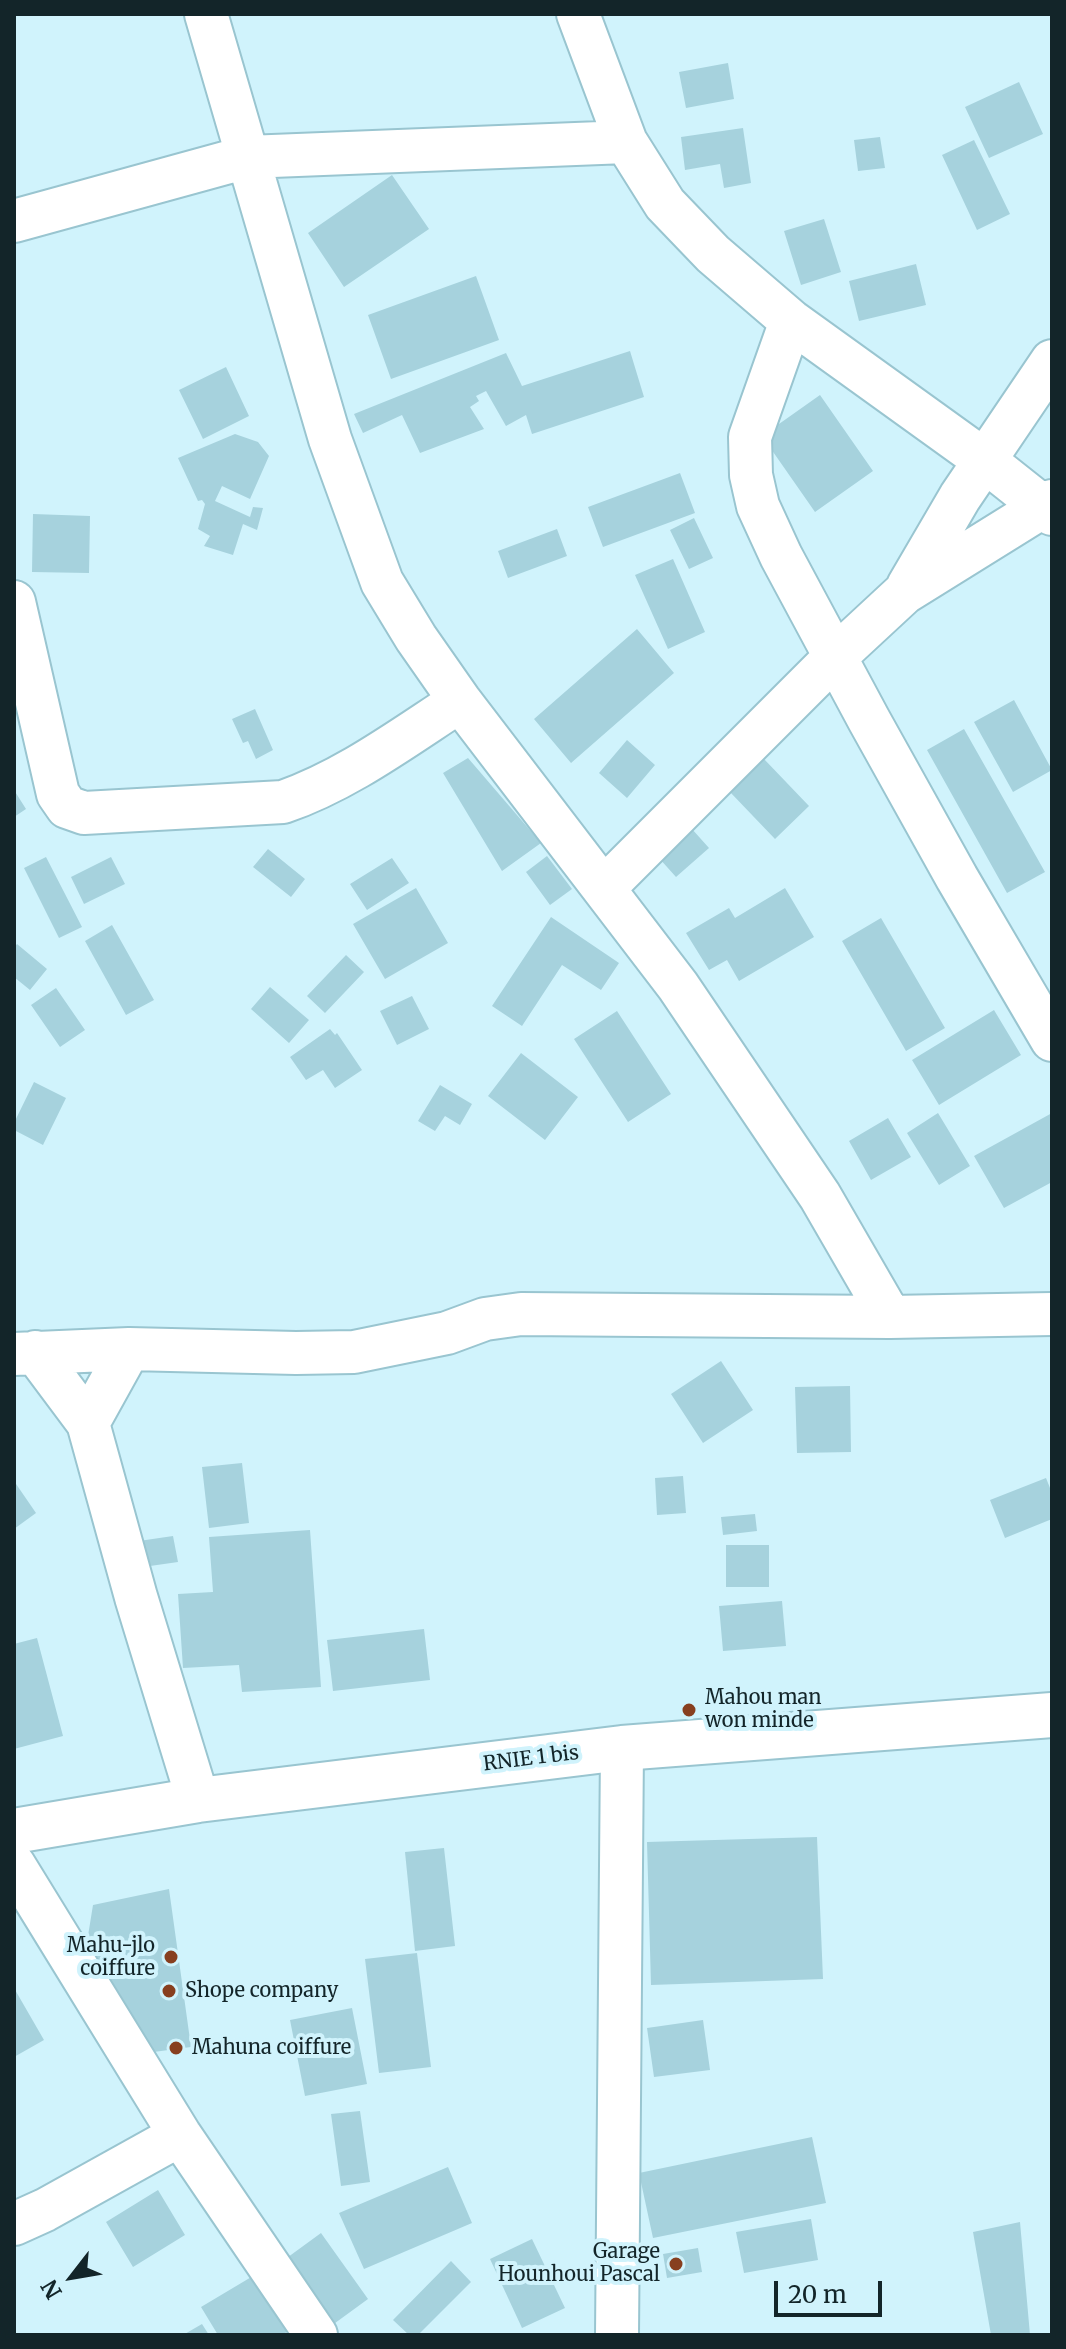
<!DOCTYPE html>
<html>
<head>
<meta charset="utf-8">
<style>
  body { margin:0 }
  #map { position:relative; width:1066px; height:2349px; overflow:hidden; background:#d0f3fc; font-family:Merriweather,serif }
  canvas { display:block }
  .frame { position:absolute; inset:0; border:16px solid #132529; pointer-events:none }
  .north { position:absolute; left:32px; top:2237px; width:80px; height:80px; -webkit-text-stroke:6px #d0f3fc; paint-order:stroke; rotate:239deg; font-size:22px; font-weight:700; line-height:32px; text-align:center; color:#132529 }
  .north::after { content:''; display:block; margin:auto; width:28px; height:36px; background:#132529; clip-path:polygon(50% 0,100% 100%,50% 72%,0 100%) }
  .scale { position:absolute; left:774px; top:2281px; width:108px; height:36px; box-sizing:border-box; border:4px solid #132529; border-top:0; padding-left:10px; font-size:24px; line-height:28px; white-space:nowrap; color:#132529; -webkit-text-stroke:6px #d0f3fc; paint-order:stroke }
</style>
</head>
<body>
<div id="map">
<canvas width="1066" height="2349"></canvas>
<div class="frame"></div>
<div class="north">N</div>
<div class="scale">20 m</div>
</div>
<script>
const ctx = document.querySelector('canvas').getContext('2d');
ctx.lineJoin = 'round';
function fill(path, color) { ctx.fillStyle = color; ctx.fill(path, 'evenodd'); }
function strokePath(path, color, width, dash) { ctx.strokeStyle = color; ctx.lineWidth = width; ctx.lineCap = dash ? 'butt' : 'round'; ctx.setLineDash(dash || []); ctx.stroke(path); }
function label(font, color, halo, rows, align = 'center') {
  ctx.font = font + ' Merriweather,serif'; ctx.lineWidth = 8; ctx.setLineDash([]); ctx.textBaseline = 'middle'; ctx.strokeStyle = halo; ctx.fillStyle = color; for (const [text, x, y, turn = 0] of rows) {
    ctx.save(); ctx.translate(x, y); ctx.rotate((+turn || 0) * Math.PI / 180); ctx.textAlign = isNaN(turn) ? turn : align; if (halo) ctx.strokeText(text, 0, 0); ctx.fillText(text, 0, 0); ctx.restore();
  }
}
fill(new Path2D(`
  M728,63L734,99L686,108L679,72Z
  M1019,82L1043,134L989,158L965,107Z
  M743,128L751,183L724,188L720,164L685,170L681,137Z
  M880,137L885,168L858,171L854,140Z
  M974,140L1010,214L977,230L942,155Z
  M392,175L429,229L344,287L308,233Z
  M824,219L841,272L801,285L784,231Z
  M916,264L926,305L859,321L849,281Z
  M476,276L499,340L391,379L368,315Z
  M630,351L644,397L532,434L526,415L506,426L486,391L476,396L479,401L470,407L484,429L420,453L402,415L363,433L354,414L506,353L522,386Z
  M226,367L249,416L203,439L179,390Z
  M820,395L873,471L815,512L762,436Z
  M235,434L258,442L269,456L250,499L222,486L215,501L250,517L253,507L263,508L257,530L243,524L233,555L204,546L210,536L198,529L205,504L202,500L198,501L178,458Z
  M680,473L695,513L603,547L588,507Z
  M33,514L90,516L89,573L32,572Z
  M694,518L713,558L689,569L670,530Z
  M557,529L567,556L508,578L498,551Z
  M673,559L705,632L668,649L635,575Z
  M637,629L674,673L571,763L534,719Z
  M1014,700L1052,770L1013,792L974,722Z
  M255,709L273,750L256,759L248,741L243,743L232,719Z
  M964,729L1045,872L1007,893L927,750Z
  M627,740L655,765L627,798L599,773Z
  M468,758L541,843L502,871L443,773Z
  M764,759L809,806L775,839L730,792Z
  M14,790L26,809L14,817Z
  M683,819L709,848L676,877L650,848Z
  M268,849L305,879L291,897L253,867Z
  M547,856L572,889L550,905L526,872Z
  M46,857L82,927L59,938L24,868Z
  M111,857L125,884L84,904L71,877Z
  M392,858L409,883L367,910L350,884Z
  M416,888L448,943L385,979L353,924Z
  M785,888L814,937L739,981L727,960L709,970L686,933L729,908L735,918Z
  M551,917L619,963L601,990L562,965L522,1026L492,1006Z
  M881,918L945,1028L906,1051L842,941Z
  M112,925L154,1000L126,1015L85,941Z
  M17,944L47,969L30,990L14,977V948Z
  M346,955L364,972L325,1013L307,996Z
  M270,987L309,1020L289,1043L251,1009Z
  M56,988L85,1030L60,1047L31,1005Z
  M412,996L429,1029L397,1045L380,1011Z
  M994,1010L1021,1055L939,1105L912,1060Z
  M617,1011L671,1094L628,1122L574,1039Z
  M330,1029L335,1035L337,1033L362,1070L335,1088L323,1070L306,1080L290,1057Z
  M521,1053L578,1097L545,1140L488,1096Z
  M34,1082L66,1098L43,1145L14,1130V1123Z
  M440,1085L472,1104L460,1125L445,1116L435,1131L418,1121Z
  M938,1113L970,1166L939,1185L907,1133Z
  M1052,1113V1182L1004,1208L974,1156Z
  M888,1118L911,1157L871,1180L849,1141Z
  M721,1361L753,1410L703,1443L671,1394Z
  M850,1386L851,1452L797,1453L795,1387Z
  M242,1463L249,1523L209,1528L202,1467Z
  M683,1476L686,1513L657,1515L655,1478Z
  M1046,1478L1052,1493V1519L1005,1538L990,1500Z
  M14,1481L36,1513L14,1529Z
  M755,1514L757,1531L723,1535L721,1517Z
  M310,1530L321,1687L242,1692L239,1665L183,1668L178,1594L213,1592L209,1537Z
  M173,1536L178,1562L143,1567L139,1541Z
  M726,1545H769V1587H726Z
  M782,1601L786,1646L723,1651L719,1606Z
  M424,1629L430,1680L333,1691L327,1640Z
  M37,1638L63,1736L14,1749V1644Z
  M817,1837L823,1979L651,1985L647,1842Z
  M444,1848L455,1946L415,1951L405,1852Z
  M169,1889L191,2047L146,2053L87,1942L93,1905Z
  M417,1953L431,2067L379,2073L365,1959Z
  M14,1988L44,2040L14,2057Z
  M352,2008L367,2084L305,2096L290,2020Z
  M703,2020L710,2070L654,2077L647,2028Z
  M360,2111L370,2182L341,2186L331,2114Z
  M812,2137L826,2203L653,2238L639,2173Z
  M448,2167L472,2223L364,2269L339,2213Z
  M158,2190L185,2235L133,2267L106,2222Z
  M811,2219L818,2260L744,2273L736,2232Z
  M1020,2222L1030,2335H991L973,2232Z
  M321,2233L368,2299L331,2326L284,2260Z
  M532,2239L565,2308L522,2328L490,2259Z
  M698,2248L702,2272L667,2278L663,2254Z
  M451,2261L471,2282L418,2335H409L393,2320Z
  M253,2276L287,2332L281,2335H218L201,2307Z
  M202,2324L209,2335H183Z`), '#a6d2dd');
const minor = new Path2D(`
  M206,14L330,439L382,582L416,638L460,701L678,986L820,1196L890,1317
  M578,14L626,142L665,204L713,254L791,321L984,460L1052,514
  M14,221L247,157L626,142
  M791,321L750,437L751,475L758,506L781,556L869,720L957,878L1052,1040
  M908,586L960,497L1052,361
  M14,602L58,794L67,807L84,813L283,802C347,780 404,737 460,701
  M604,888L835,657L904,593L1052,501
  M35,1352L88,1423L136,1597L198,1800
  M14,1354L129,1349L296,1353L354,1352L447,1333L485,1319L521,1314L890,1317L1052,1314
  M88,1423L129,1349
  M14,1865L180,2135L316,2335
  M14,2224L45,2210L180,2135
  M617,2335L622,1748`);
const primary = new Path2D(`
  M14,1831L198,1800L622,1748L1052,1715`);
strokePath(minor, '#99c5d0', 46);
strokePath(primary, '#99c5d0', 48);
strokePath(minor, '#fff', 42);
strokePath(primary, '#fff', 44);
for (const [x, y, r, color] of [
  [689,1710,8,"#873f1f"],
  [171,1957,8,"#873f1f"],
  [169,1991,8,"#873f1f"],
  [176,2048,8,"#873f1f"],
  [676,2264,8,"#873f1f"]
]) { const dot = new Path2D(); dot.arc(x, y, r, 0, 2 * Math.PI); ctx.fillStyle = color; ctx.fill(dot); strokePath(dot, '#d0f3fc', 3); }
label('20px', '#132529', '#d0f3fc', [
  ["Mahou man",705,1698],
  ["won minde",705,1721],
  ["Mahu-jlo",155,1946,"right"],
  ["coiffure",155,1969,"right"],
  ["Shope company",185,1991],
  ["Mahuna coiffure",192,2048],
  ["Garage",660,2252,"right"],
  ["Hounhoui Pascal",660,2275,"right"]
], 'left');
label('20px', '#132529', '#d0f3fc', [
  ["RNIE 1 bis",531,1759,-7]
]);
</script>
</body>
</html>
